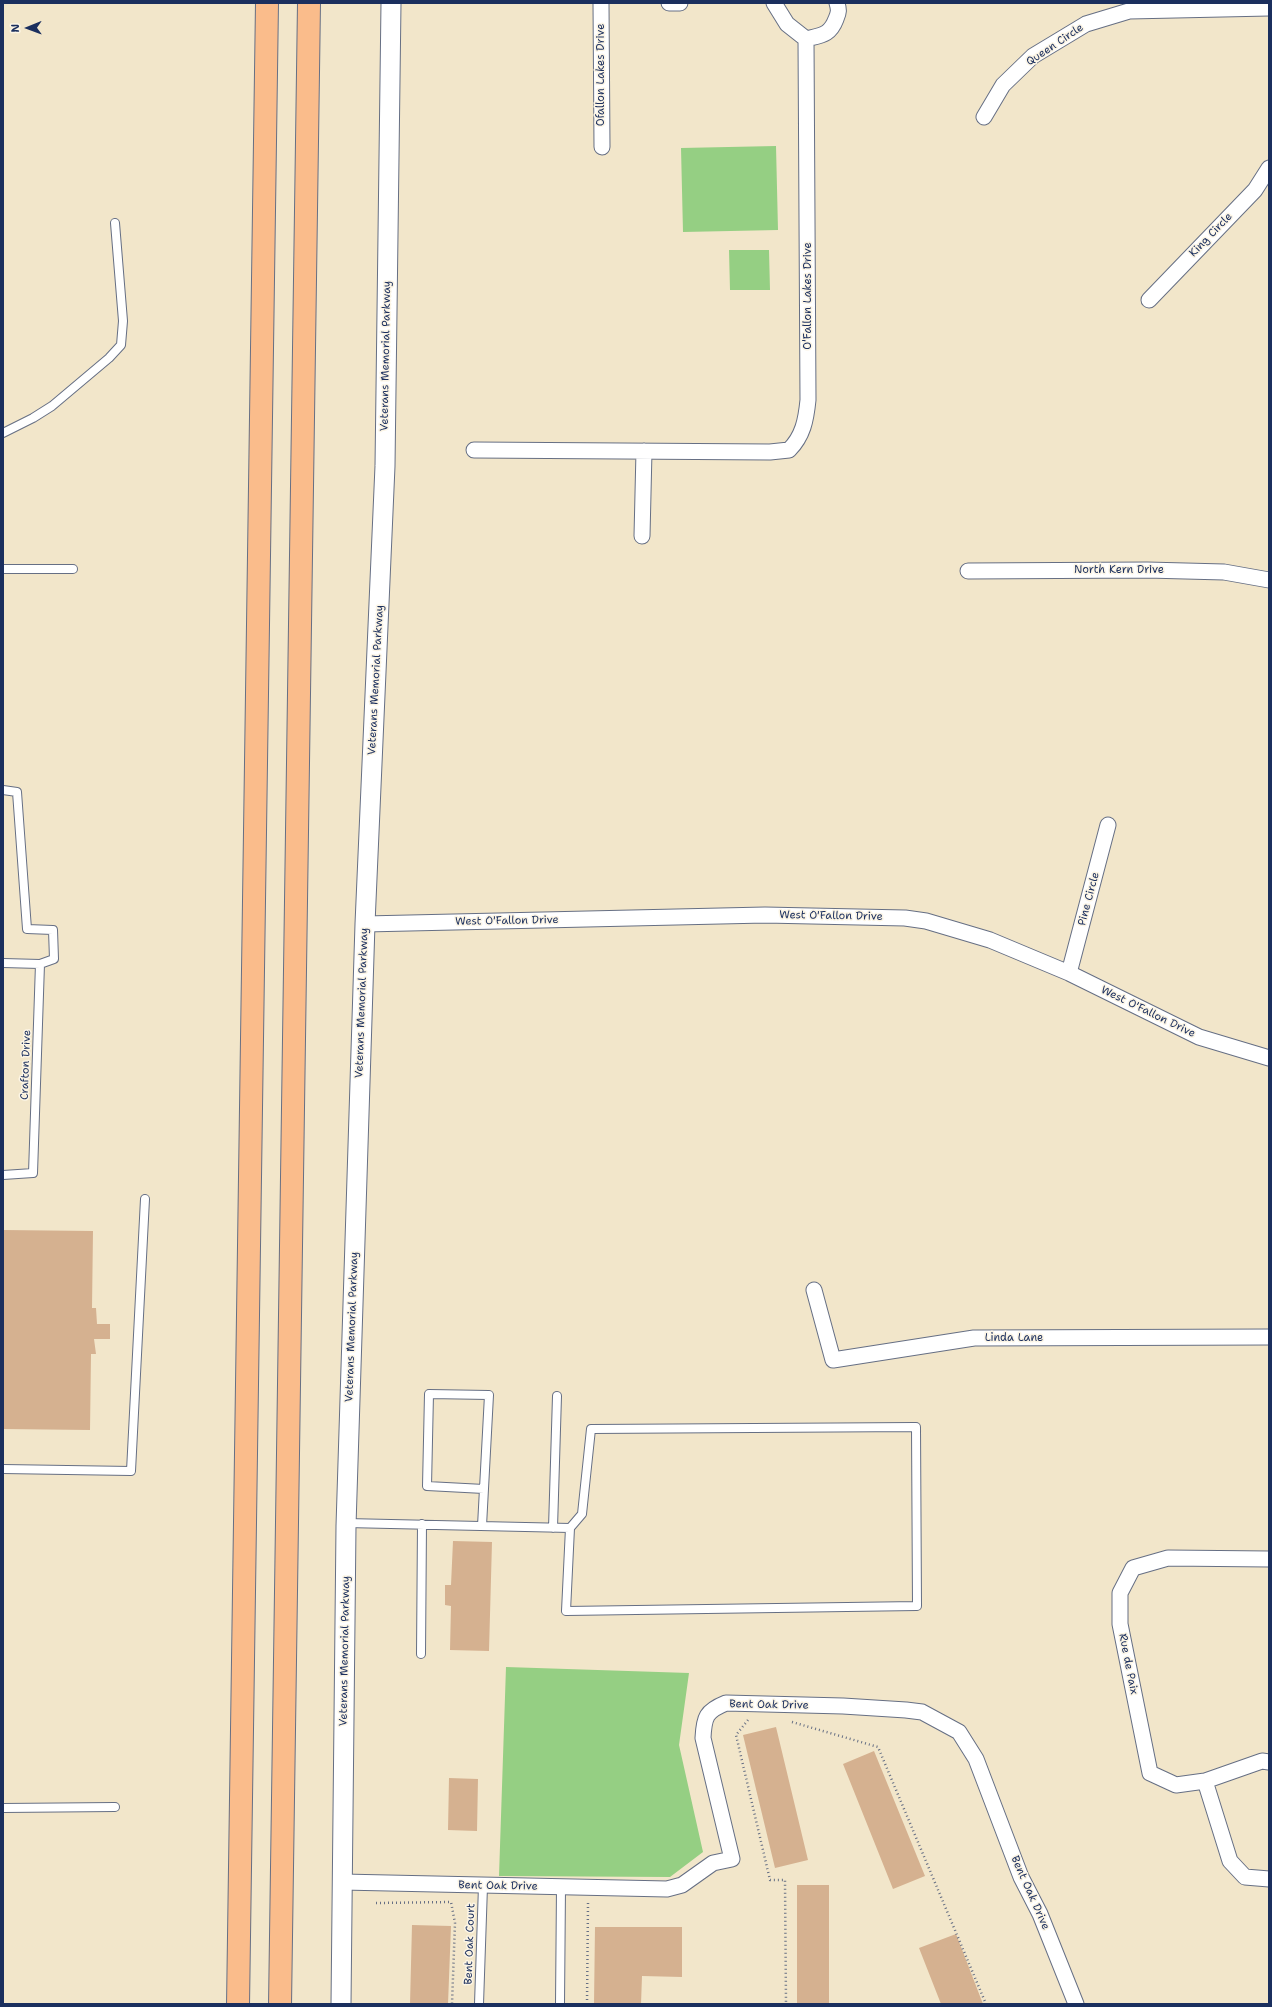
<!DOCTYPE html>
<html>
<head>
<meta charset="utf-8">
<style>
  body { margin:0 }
  #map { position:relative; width:1272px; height:2007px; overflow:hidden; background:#f2e6ca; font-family:"Shantell Sans",sans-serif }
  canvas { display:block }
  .frame { position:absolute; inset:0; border:4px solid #1b2f5e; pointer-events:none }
  .north { position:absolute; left:8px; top:8px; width:40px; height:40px; -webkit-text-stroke:3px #fcf5e5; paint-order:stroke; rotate:269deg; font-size:11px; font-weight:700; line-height:16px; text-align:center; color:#1b2f5e }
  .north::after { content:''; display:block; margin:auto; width:14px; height:18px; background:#1b2f5e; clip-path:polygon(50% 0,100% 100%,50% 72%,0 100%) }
</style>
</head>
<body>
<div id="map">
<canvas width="1272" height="2007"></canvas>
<div class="frame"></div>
<div class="north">N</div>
</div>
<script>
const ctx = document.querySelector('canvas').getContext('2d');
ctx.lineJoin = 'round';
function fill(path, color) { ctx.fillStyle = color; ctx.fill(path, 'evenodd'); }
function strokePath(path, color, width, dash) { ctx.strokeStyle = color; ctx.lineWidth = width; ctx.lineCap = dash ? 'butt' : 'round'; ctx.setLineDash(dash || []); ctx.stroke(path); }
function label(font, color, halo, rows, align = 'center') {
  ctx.font = font + ' "Shantell Sans",sans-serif'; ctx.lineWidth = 3; ctx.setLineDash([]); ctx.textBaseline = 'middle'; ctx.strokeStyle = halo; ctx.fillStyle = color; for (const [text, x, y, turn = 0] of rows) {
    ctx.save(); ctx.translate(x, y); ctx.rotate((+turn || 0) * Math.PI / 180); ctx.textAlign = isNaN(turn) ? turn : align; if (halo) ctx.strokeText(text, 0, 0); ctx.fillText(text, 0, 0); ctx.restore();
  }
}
fill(new Path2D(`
  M776,146L778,230L683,232L681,148Z
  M729,250H769L770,290H730Z
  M506,1667L689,1673L679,1745L703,1852L670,1877L499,1876Z`), '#95cf83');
fill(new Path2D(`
  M3,1230L93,1231L92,1308H96L97,1324H110V1339H94L96,1354H91L90,1430L3,1429Z
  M453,1541L492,1542L489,1651L450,1650L451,1606L445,1605V1585H451Z
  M776,1727L808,1860L775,1868L743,1735Z
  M874,1751L925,1876L893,1889L843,1764Z
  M449,1778L478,1779L477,1831L448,1830Z
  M797,1885H829V2004H797Z
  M412,1925L451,1926L448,2004H410Z
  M595,1927H682V1977L642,1976L641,2004H594Z
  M956,1934L983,2004H941L919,1948Z`), '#d5b190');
const service = new Path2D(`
  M3,433L33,418L52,406L109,358L121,345L123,321L115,223
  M3,569H73
  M3,790L17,792L27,929L53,930L54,959L40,964
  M3,963L40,964L33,1173L3,1175
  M3,1469L131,1471L145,1199
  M346,1523L570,1528L566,1611L917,1606L916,1427L591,1429L582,1514L570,1528
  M482,1526L489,1395L429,1394L427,1486L484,1489
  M553,1528L557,1396
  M421,1654L422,1524
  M3,1808L115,1807
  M479,2004L483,1886
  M560,2004L561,1887`);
const minor = new Path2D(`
  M601,3L602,147
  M669,3H680
  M806,39C822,35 830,35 836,19C839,12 839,10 837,3
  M984,117L1003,85L1033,56L1086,24L1129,11L1269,8
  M1149,300L1255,190L1269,168
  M474,450L770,452L789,450C803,436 806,420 808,400L806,39L787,24L774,3
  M642,536L644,451
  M968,571L1147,570L1224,572L1269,580
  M365,924L765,915L905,918L926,921L990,940L1069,973L1199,1037L1269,1058
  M1069,973L1108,825
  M814,1290L833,1360L974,1338L1269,1337
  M1269,1559L1168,1558L1133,1568L1120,1593V1624L1150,1773L1176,1785L1205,1781L1262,1761L1269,1762
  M1205,1781L1230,1861L1245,1877L1269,1879
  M342,1882L667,1889L682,1885L713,1863L732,1859L703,1738C704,1717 706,1711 726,1703L843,1706L906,1710L922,1712L959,1732L976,1759L1021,1877L1040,1914L1076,2004`);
const tertiary = new Path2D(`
  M341,2004L346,1526L365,924L385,466L391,3`);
const motorway = new Path2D(`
  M238,2004L267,3
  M280,2004L309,3`);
strokePath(service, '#666f84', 10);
strokePath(minor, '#666f84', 17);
strokePath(tertiary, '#666f84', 21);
strokePath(motorway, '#666f84', 24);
strokePath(new Path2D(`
  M748,1720L736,1735L770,1880H785L786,2004
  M792,1722L878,1747L986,2004
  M376,1903L451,1902L455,1923L452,2004
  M587,2004L588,1903`), '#666f84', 2.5, [1, 3]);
strokePath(service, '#fff', 8);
strokePath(minor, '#fff', 15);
strokePath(tertiary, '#fff', 19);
strokePath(motorway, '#fabc8b', 22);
label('11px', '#1b2f5e', '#fcf5e5', [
  ["Queen Circle",1055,45,-34],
  ["Ofallon Lakes Drive",601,75,-90],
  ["King Circle",1211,235,-46],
  ["O'Fallon Lakes Drive",808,296,-90],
  ["Veterans Memorial Parkway",386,356,-89],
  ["North Kern Drive",1119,570],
  ["Veterans Memorial Parkway",376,680,-87],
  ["Pine Circle",1089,899,-75],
  ["West O'Fallon Drive",831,916,1],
  ["West O'Fallon Drive",507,921,-1],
  ["Veterans Memorial Parkway",362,1003,-88],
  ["West O'Fallon Drive",1148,1012,26],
  ["Crafton Drive",26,1065,-88],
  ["Veterans Memorial Parkway",352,1327,-88],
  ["Linda Lane",1014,1338],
  ["Veterans Memorial Parkway",345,1651,-89],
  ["Rue de Paix",1128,1664,79],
  ["Bent Oak Drive",769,1705,1],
  ["Bent Oak Drive",498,1886,1],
  ["Bent Oak Drive",1030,1893,66],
  ["Bent Oak Court",470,1944,-88]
]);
</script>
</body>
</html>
